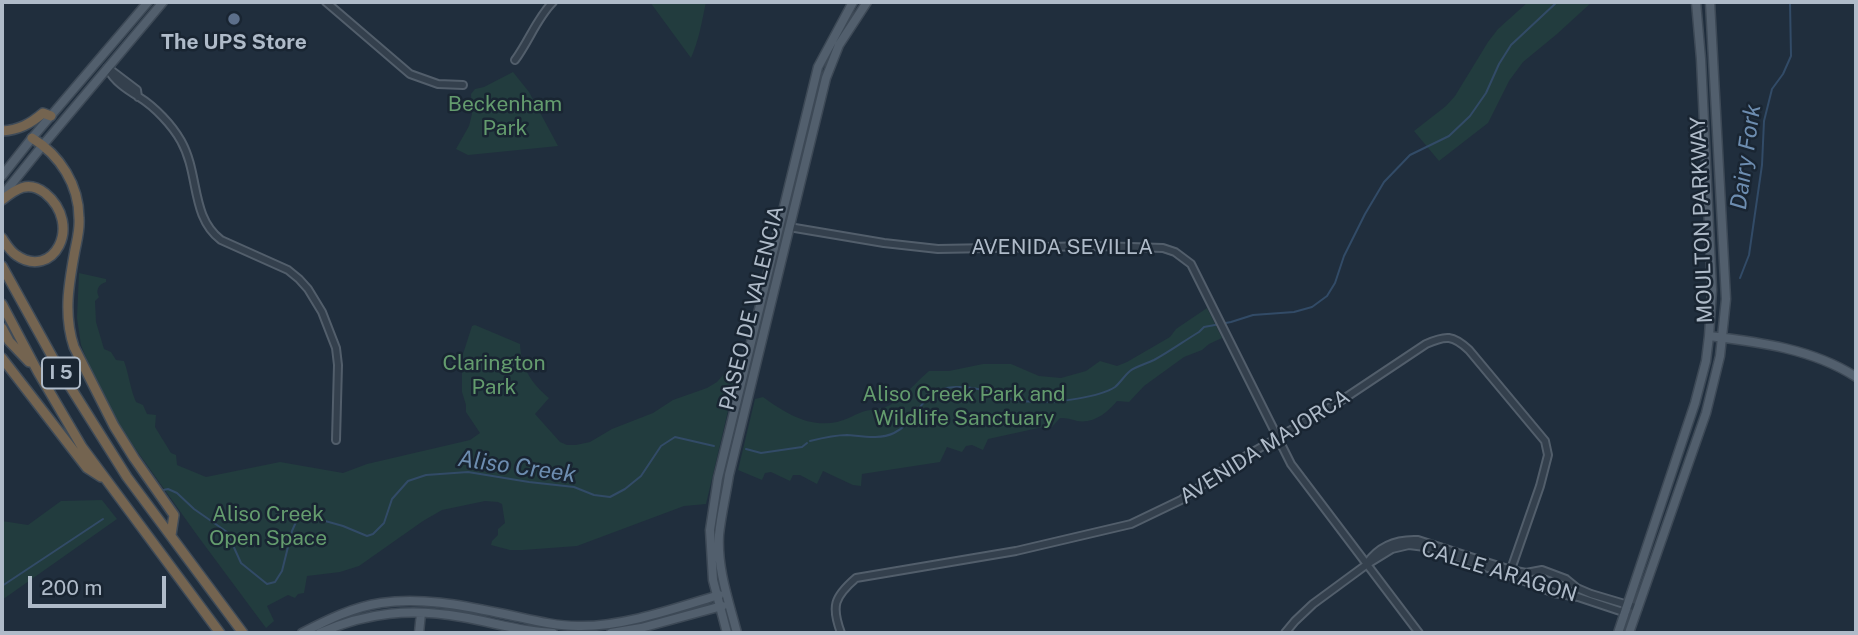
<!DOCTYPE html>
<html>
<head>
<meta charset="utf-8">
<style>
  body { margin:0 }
  #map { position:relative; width:1858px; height:635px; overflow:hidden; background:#202e3d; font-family:"Public Sans",sans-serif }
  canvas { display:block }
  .frame { position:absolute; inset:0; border:4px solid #afbbc9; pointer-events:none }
  .scale { position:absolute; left:28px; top:576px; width:138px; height:32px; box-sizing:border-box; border:4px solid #afbbc9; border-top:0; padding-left:9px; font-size:21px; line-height:24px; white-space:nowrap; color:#afbbc9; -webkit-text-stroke:5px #192532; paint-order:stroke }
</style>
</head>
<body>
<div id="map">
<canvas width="1858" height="635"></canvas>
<div class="frame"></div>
<div class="scale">200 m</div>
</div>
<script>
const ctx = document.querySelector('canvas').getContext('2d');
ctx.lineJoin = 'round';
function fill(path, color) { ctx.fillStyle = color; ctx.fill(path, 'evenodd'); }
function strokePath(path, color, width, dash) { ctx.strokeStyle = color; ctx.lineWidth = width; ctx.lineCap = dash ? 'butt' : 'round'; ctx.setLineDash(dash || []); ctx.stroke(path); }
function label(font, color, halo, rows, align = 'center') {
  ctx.font = font + ' "Public Sans",sans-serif'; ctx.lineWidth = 5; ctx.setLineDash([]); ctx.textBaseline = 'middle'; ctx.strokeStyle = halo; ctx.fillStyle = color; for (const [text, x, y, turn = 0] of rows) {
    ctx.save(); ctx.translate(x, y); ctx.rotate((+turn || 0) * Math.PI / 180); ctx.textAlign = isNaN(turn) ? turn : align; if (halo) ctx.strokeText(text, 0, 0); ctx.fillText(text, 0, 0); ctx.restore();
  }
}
fill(new Path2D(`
  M650,2H706C702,21 699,40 691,58Z
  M1528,2H1592L1557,34L1523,62L1509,81L1488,123L1439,161L1414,131L1446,106L1455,96L1488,42L1498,29Z
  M513,72L529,92L558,146L468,155L456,149L469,126L472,114L471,94L475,89L484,87Z
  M79,273L106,279V282C99,284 95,290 99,297L95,301L96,322L104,349L111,352L116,360L124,361C129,375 130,388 136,402L143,405L147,414L156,415L155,427L171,453L176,455L177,465L206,477L280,462L343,473L367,464L470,440L480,433L466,412V405L462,392V357L472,326L475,325L520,344C521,367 531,383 549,398L535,414L560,442L567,445H576L590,442L612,429L653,413L673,400L707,388L717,382L724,374L736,377L706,504L684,506L577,546L523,550H510L491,545L492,541L498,535V529L505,523L502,504L498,502L485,501L442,510L423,521L359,566L340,572L307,576L304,593L298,594L295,598L288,595L267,606L274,621L266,628L197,535L122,430L88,363L81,345L77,318Z
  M1207,308L1222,338L1209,344L1202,350L1184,357L1144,386L1129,402L1117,401C1108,412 1094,424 1077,421C1071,419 1067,418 1060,418L1052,427H1043L988,439L983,450L972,445L966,446L962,452L947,447L940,462L862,474L861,486L853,485L823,471L817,484L800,475H793L790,481L771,472L765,473L762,480L738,470L755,399L763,397C785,413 809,428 837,422C846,420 854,415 862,412C873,408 884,410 893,403C906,395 917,381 929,371H949L983,364H1011L1039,376L1061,378L1086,371L1100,361L1117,366L1127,362L1170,337L1176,329Z
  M102,500L117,519L2,600V521L28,525L61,501Z`), '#223c3e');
strokePath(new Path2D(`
  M1740,278L1749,255L1762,165L1764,121L1772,89L1783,74L1791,56L1790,2
  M810,441C822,438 834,435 847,435C861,436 880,440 894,433C920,420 919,389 955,387C973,386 996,393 1011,399C1018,402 1030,401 1038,402C1056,403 1100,397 1115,387C1121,382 1124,376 1130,371C1136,366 1146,364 1154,360C1169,352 1184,341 1199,332L1204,327L1231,322L1253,315L1294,312L1312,307L1327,296L1335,283L1344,256L1365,214L1384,182L1410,155L1449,136L1470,116L1486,93L1499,64L1511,45L1557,2
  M746,449L761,453L802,447L807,443
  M159,491L168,489L177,493L194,509L227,532L241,563L267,584L275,582L282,571L292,531L296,522L301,518L311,517L343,526L367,536L373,534L384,523L392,499L408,481L426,475L468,472L529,482L574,487L594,495L610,497L625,489L641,476L661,446L675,437L714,446
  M2,586L103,519`), '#324b67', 2);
const minor = new Path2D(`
  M326,2L410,74L438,84L463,85
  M515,60C529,41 537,18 553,2
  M107,68C115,82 126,89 139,97C155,107 172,125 181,141C200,175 190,216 221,240L288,270L299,279L308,289L322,312L336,348L338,365L336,440
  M108,68L137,90L138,97
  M789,227L884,243L938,249L1097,246L1163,248L1175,252L1191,264L1291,464L1419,633
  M1367,563C1379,546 1397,539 1418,540L1511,570L1526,573L1542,570L1566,579L1577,588L1591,594L1638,608
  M841,633C831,606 834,597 856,578L1016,551L1131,524L1181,500L1232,464L1336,404L1426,344C1446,335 1453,335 1469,350L1545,441L1548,455L1540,486L1509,575
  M1285,633L1295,621L1313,604L1366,565L1392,549L1409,545L1425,547L1515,577L1554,593L1578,597L1626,613`);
const major = new Path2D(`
  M2,176L32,138L148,2
  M2,196L43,145L163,2
  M1709,336C1759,342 1813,349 1856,377
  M302,633C327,620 353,607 381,603C420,597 461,605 499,613C525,618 551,626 578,626C623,627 676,608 719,595
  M320,633C367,612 411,608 462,617C492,622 522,632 553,633
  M419,633L421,613
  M611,633L641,628L722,606
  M727,633L713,580L710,530L718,478L818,67L853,2
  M737,633C729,602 717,569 719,535C721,515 726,495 729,475L826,78L839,45L867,2
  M1618,633L1695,403L1706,361L1709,336L1712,290L1701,59L1696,2
  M1629,633L1706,413L1720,356L1726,299L1710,2`);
const highway = new Path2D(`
  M2,131C19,130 30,124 43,113L51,116
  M32,138C60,155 79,185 79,218C80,229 77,240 75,250C69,283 63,314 74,347L114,426L134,458L174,515L171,535
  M2,200C16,189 28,180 45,193C84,225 53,281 16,255C10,251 6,244 2,238
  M2,266L59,369L127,477L243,633
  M2,304L38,372L82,447L220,633
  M2,328L9,341L29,362
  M2,358L87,468L101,477`);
strokePath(minor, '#525e6b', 10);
strokePath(major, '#3d4956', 11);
strokePath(highway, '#3f4b58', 12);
strokePath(minor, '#34404d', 6);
strokePath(major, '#525f6d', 8);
strokePath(highway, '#746450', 9);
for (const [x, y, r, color] of [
  [234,19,7,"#5c6f8a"]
]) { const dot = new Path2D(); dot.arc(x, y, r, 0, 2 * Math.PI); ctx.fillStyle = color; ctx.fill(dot); strokePath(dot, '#192532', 2.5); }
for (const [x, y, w] of [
  [61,373,38]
]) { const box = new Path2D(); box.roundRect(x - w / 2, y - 15.5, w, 31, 5); ctx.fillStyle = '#192532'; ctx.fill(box); strokePath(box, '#afbbc9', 2); }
label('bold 19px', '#afbbc9', null, [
  ["I 5",61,373]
]);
label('bold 21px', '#afbbc9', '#192532', [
  ["The UPS Store",234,43]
]);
label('21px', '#649c6e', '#192532', [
  ["Beckenham",505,105],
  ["Park",505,129],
  ["Clarington",494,364],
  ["Park",494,388],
  ["Aliso Creek Park and",964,395],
  ["Wildlife Sanctuary",964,419],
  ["Aliso Creek",268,515],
  ["Open Space",268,539]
]);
label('21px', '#afbbc9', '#192532', [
  ["MOULTON PARKWAY",1702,220,-92],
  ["AVENIDA SEVILLA",1062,248],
  ["PASEO DE VALENCIA",752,308,-76],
  ["AVENIDA MAJORCA",1265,447,-32],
  ["CALLE ARAGON",1499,572,17]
]);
label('italic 23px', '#6d8db0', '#192532', [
  ["Dairy Fork",1746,157,-82],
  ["Aliso Creek",517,467,8]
]);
</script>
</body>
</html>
